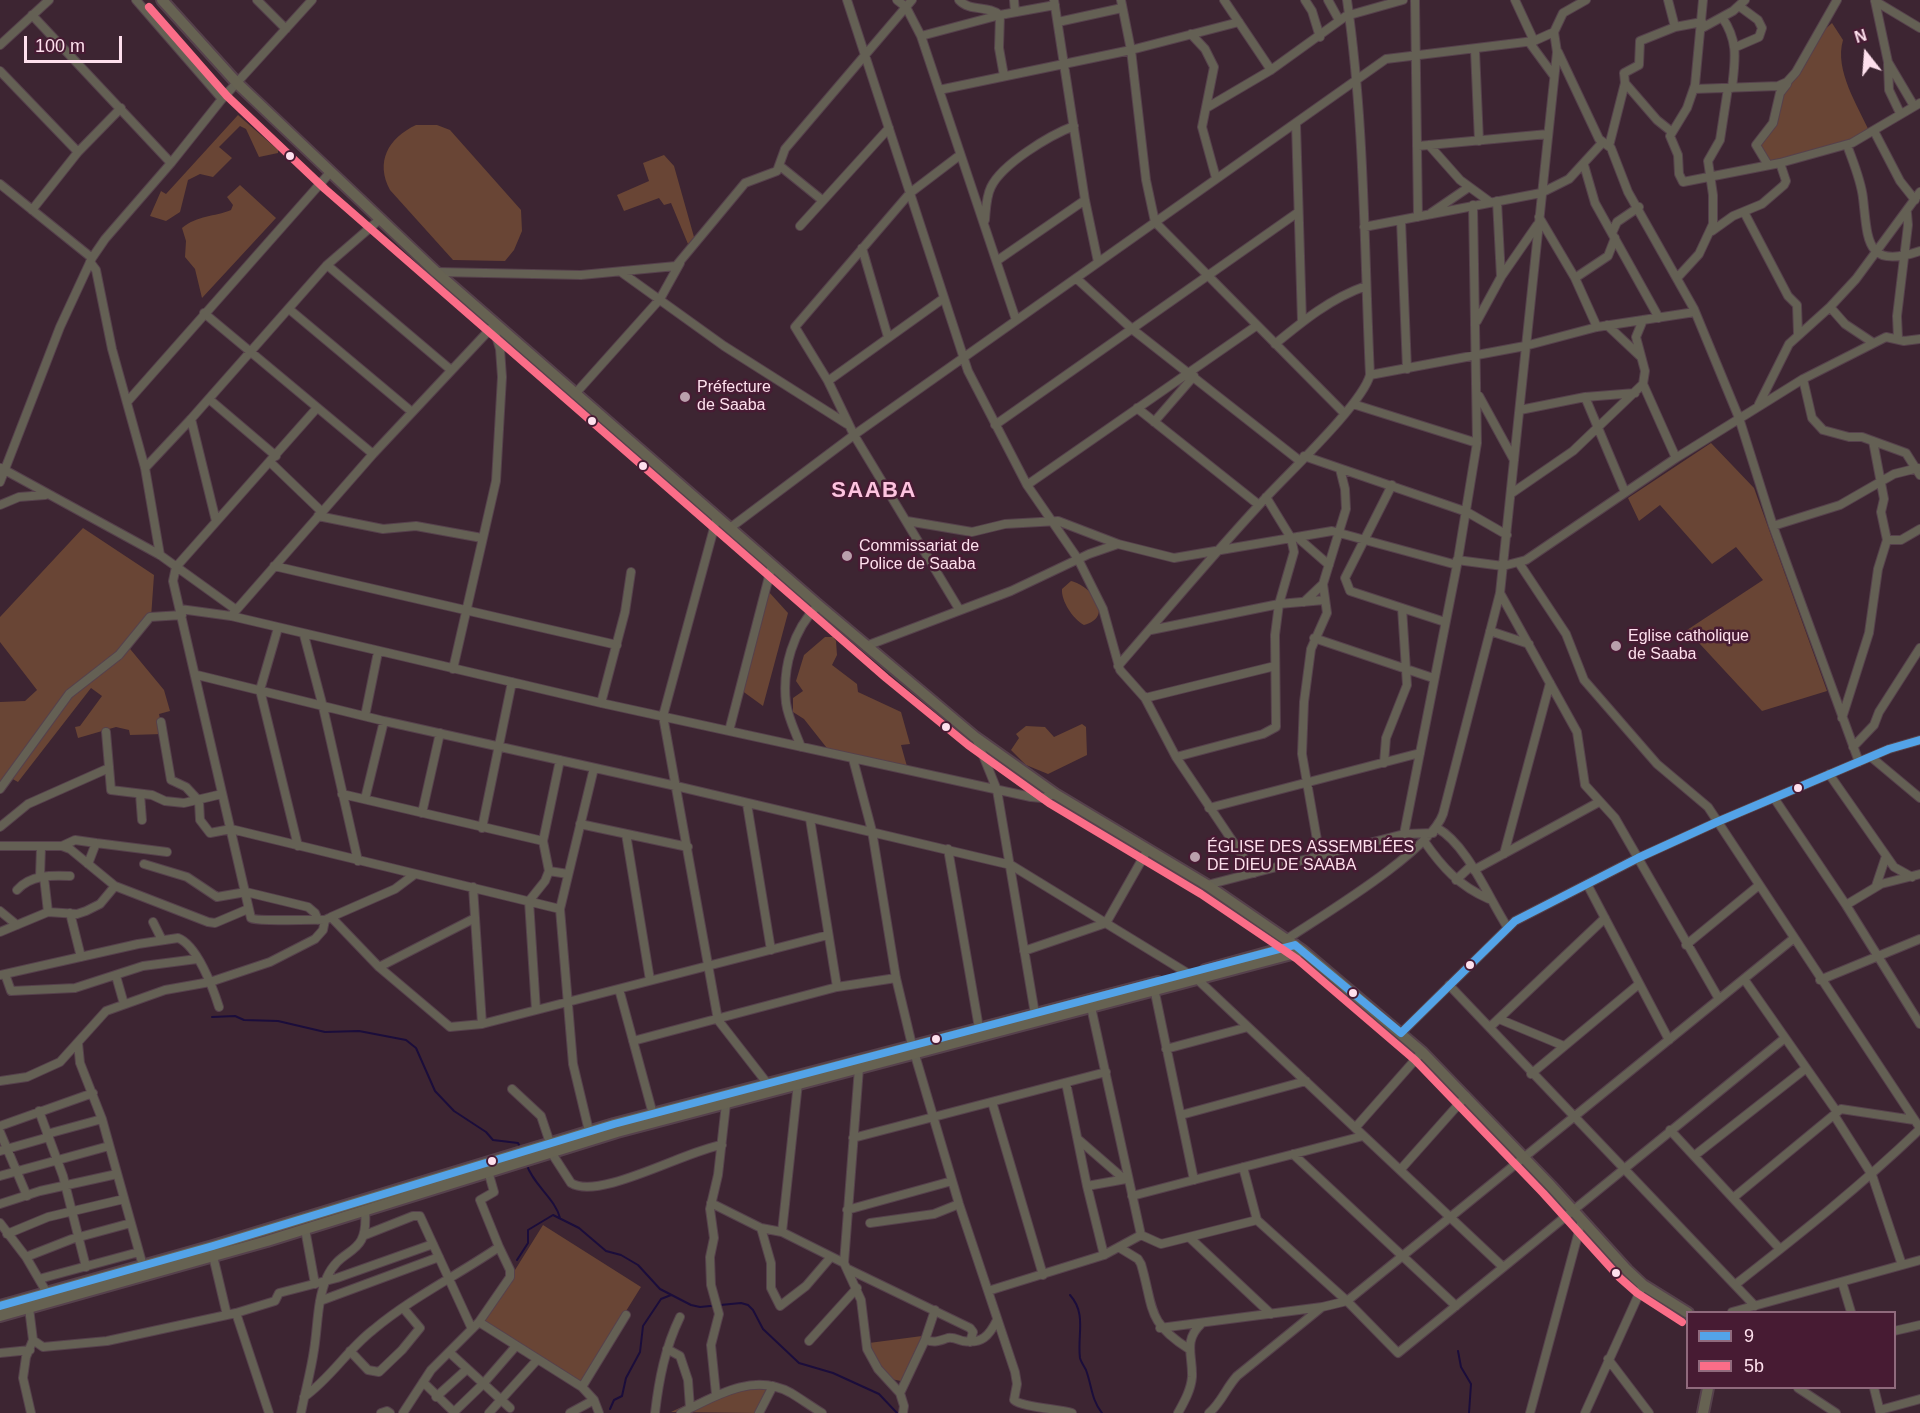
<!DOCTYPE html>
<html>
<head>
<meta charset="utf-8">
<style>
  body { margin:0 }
  #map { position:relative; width:1920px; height:1413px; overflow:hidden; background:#3d2532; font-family:Helvetica,sans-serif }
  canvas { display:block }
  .legend { position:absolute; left:1686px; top:1311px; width:210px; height:78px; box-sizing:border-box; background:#471b33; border:2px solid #906a7d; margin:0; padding:8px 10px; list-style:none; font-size:18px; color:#fee0ed }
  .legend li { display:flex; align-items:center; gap:12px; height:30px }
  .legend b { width:30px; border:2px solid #906a7d }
  .north { position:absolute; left:1836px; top:24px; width:60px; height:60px; -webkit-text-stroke:4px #471b33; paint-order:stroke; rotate:343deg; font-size:16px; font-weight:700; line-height:24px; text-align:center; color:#fee0ed }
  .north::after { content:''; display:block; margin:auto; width:21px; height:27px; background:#fee0ed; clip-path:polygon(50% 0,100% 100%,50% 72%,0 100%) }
  .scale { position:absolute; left:24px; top:36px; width:98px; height:27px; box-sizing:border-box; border:3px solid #fee0ed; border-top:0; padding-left:8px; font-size:18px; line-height:21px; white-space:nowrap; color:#fee0ed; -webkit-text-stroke:4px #471b33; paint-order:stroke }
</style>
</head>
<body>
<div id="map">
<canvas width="1920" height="1413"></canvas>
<ul class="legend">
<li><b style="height:8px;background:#53a3e8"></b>9</li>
<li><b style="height:8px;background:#fb6d88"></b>5b</li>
</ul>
<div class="north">N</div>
<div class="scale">100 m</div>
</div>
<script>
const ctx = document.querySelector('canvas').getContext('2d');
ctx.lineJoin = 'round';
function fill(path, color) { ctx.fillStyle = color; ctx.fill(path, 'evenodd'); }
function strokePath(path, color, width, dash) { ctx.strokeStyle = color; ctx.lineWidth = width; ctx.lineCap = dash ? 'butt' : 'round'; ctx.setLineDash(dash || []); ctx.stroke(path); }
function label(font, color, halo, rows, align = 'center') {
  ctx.font = font + ' Helvetica,sans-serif'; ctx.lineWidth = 5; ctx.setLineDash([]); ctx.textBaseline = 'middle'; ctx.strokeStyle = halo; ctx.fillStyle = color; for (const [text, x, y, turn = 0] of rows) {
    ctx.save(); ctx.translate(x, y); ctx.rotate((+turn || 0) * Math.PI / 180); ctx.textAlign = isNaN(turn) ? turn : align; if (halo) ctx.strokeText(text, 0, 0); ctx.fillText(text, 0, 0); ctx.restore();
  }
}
fill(new Path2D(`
  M1832,23L1843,40C1834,70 1858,106 1870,133L1852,145L1770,165L1755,141L1776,117L1779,97L1821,33Z
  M238,115L278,150V153L259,157L246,129L240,126L219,147L232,158L213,177L200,174L188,180L180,212L166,221L150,216L161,191L166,194Z
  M416,125H437L450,130L521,210L522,231L514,250L505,261L453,260L390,190C375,162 388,138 416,125Z
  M664,155L674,166L694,237L688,244L671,203L664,205L659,198L624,211L617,195L649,181L643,163Z
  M240,185L276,218L202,298L195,269L185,257L186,241L182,228C198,215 214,217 231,210L233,205L227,197Z
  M1711,443L1754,488L1827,691L1762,711L1687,630L1763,580L1736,547L1712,564L1660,505L1639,521L1628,498Z
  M83,528L154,575L151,618L126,644L164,690L170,711L159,714L163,734L130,735L129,730L116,727L78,738L75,727L80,726L102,696L91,688L18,782L9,777L0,789V702L25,701L37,690L0,642V617Z
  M1071,581C1092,586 1115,617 1084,625C1073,619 1061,601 1062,589Z
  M768,591L788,613L763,706L741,690Z
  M825,637H833L836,641L837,655L832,665L857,684L858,692L901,712L910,744L901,745L908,770L830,752L804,719L793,712V698L803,691L796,681L804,655Z
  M1082,724L1086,727L1087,755L1048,774L1026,765L1011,750L1019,738L1016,734L1026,726L1045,727L1054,737Z
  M543,1225L641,1287L580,1385L482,1323Z
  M922,1336L901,1381L891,1379L874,1358L869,1343Z
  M771,1387L757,1413L671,1412L707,1395L742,1388Z`), '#694535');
strokePath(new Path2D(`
  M212,1017L235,1016L244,1020L278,1021L325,1032L359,1031L406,1040L416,1048L435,1091L454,1111L486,1132L493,1140L518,1143L521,1149
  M526,1163C533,1185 555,1198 560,1218
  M517,1260L528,1243V1230L553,1215L579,1228L606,1251L621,1255L638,1265L660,1289L691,1305L700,1307L741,1303L748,1305L753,1310L763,1329L799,1363L833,1373L879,1394L897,1413
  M1070,1295C1087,1314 1077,1335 1080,1358C1081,1362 1084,1366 1086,1370C1092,1386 1091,1399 1102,1413
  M1458,1351L1461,1367L1471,1384L1469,1413
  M610,1409L614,1400L622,1396L626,1378L640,1352L643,1326L661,1299L671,1295`), '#1b0d3b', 2);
const street = new Path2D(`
  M136,0L222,99
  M257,0L286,29
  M847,0L968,371L1027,485L1078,559L1103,609L1120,670L1145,698L1176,757L1254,873
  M897,0L906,7L921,36L1016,320
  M959,0C970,12 988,5 1000,15L999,48L1004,76
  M1014,0L1015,12
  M1054,0L1085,200L1098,262
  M1121,0L1131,50L1146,180L1155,222L1344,413
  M1224,0L1271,70
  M1305,0L1312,11L1320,37
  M1328,0L1339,20
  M1415,0L1418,217
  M1515,0L1534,41
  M1668,0L1675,27
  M1703,0L1695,85L1687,108L1670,136L1678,155L1679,174L1683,182L1780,163L1852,143L1920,103
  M1875,1L1888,62L1914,106
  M1875,1L1920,28
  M32,15L171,163
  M1722,17C1739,42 1735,60 1732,88
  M1058,22L1122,8
  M1702,28L1733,11L1745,0
  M1191,34L1205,49L1214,67L1202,127L1216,178
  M921,36L1000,15L1055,5
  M1529,42L1554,76
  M0,45L49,0
  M1736,47L1759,37L1762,28L1758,20L1739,6
  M1475,50L1479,141
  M1558,52L1599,139L1611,148L1628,192L1694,309L1739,418L1773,526L1859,762
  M1888,64L1889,90L1900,113
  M0,71L78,152
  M1625,83L1657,120L1672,132
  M1694,89L1778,86L1787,82L1796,72L1837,0
  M939,90L1131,50L1239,22
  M1208,107L1271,70L1346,16L1403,0
  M1296,124L1302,322
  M1874,131L1900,181L1915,200
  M1429,145L1460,180L1490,202
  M1847,145C1853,162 1861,180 1863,198C1868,240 1865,270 1920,251
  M1418,146L1548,134
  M1609,146L1625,83L1624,73L1639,65L1640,41L1675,27L1702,22
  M1584,165L1595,203L1659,318
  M1768,165L1756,145L1773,123L1780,93L1787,84
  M780,166L822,200
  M0,184L92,258
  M1497,201L1501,277
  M32,210L78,152L121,108
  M1744,212L1788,296L1797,305L1798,334
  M1431,213L1469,187
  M1539,217L1575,278L1597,327
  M985,220C986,209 986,197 991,187C1002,164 1050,135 1074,126
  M1401,220L1407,369
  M800,226L889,128
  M1364,227L1541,193L1569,179L1602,143
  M1712,231L1733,216L1762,204L1784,185L1786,181L1780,163
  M1612,233L1617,222L1639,207
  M862,248L888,337
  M998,260L1085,200
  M90,262L96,270L112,349L145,468L160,555
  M327,265L451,370
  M437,272L581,275L676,266L745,183L777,171L785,149L912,0
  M621,272L724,346L847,424
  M1076,278L1132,329L1300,461
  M1575,278L1608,256L1615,238
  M1677,278L1699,254L1713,224V195L1708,161L1720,140L1728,88
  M1830,307L1845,324L1872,342
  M289,309L412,412
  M204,313L373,454
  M1643,320L1636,337L1645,371L1643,384L1676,458
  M1477,321L1501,277L1537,225
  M1607,325L1640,356
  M1898,338L1897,316L1908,225L1907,213
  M1275,344C1303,321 1331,298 1366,286
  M1370,375L1525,346L1597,327L1695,312
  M1803,379L1812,418L1823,430L1849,437H1862L1906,453L1920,475
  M828,381L944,298
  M575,394L660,299L680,263
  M1479,396L1514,460
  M1585,397L1625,492
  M209,399L276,456
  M128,401L327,176
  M1353,404L1477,443
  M1759,404L1789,344L1830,307L1856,279L1920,192
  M1137,408L1259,505
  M316,409L176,567L173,581L251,918C257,922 312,919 325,920
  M1520,410L1585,397L1635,393
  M191,419L216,521
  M1154,422L1194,376
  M995,425L1297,213
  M1304,456L1467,512L1507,535
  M270,462L322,512
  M1,468L160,555L235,609
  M145,468L191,419L327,265L379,220
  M0,482L60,327L92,258L105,239L171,163L222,99L312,0
  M1027,485L1256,326
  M1392,485L1345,578L1350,591L1445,622
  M1512,493L1573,451L1643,384
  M0,505L19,497L45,495
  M318,516L383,529L416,526L482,538
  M717,517L663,716L718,1020L767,1083
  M907,521L972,532L1005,524L1058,521L1118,544
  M1773,526L1840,505L1894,474L1918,468
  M730,528L854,435L1386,59L1534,41L1554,32L1563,13L1586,0
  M1297,537L1329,565
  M1887,540H1901L1920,529
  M1457,560L1503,566L1526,560L1676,458L1803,379L1886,337L1904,341L1920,339
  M1519,563L1566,634L1584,680L1657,764L1708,807L1920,1128
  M274,566L617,645
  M1500,593L1577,732L1585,785L1615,818L1719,999
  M1304,602L1323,584
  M180,609L231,616L601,703L1031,797L1042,798L1055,794
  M959,609L854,435L828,381L795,327L910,193L960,155
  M231,616L373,454L495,324
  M278,628L260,690L298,846
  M1151,630L1279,604L1324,600
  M1490,631L1529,644
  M304,635L323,707L358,861
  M1314,638L1433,678
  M866,646L1011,591L1089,554L1118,544L1174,558L1332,531L1457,565
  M1118,666C1165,612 1211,557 1260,504C1284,477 1362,405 1370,375C1364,251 1365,124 1347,0
  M453,669L496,481L502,377L500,349L493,326
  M197,675L384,721L676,786L1011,865L1197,979L1503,1267
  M1145,698L1275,666
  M601,703L625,612L631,572
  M365,716L378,652
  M1842,718L1869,633L1878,569L1887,540L1881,512L1884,499L1873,441
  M161,722L171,780L186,787L199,801L200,820L210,833L231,829L560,909
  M729,731L772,565
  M106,732L111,790L152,795L165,801L184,803L222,794
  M976,738L997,790L1035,1014
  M801,747C796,733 788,718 786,703C782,668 793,630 818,605
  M1853,747L1874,725L1879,712L1920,648
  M1176,757L1263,734L1276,727L1275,635L1279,604L1294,552L1291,538L1266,497
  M1871,757L1920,798
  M853,759L872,831L896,978L912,1045L959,1204L1015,1372L1017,1384L1014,1400C1021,1407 1059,1409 1072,1413
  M1384,763L1386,738L1407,685L1402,608
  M1829,774L1894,867L1912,877
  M0,789L69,694L119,655L150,617L182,615
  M140,794L142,820
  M342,794L543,841
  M1774,798L1846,905L1920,1024
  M365,799L384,721
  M747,804L771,950
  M1209,808L1420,753
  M422,813L440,733
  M810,819L837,987
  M580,824L688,847
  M0,827L28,804L109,768
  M482,828L512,682
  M1437,828C1467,844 1489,899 1508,928
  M626,834L650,980
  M1404,834L1457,565L1477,443L1473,205
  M1424,841C1442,867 1459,886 1489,899
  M0,846H62L70,849L115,886L208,922L215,923L248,909
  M62,846L75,840L96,843
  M948,849L979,1028
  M1504,854L1550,683
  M1320,857L1302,754L1304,702L1311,649L1327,613L1323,584L1346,509L1345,489L1340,469
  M88,864L96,843L167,852
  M144,864L187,877L217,897L246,892L308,907L315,913L318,920
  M1474,870L1599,802
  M549,871L568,874
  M415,874L395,889L331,917L379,967L450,1027L482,1024L828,935
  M40,877L41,847
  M44,877L48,912
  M1456,880L1471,866
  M1587,884L1669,1040
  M1207,885L1404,834L1433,833
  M1876,886L1886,856
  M473,887L482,1024
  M17,890C30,875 51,875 70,876
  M1846,905L1881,884L1920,874
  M0,911L17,925
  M70,913L81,957
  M153,922L162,940
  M0,932L48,912L77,914L86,911L100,904L115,886
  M1287,939C1323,915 1430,851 1443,814L1500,593L1557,52L1554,32
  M1686,945L1758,886
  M1024,951L1106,923L1148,849
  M379,967L475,918
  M5,974L11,991L75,988L143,966L197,959
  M0,975L138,944L178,938C197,945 213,988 219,1007
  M116,976L124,1004
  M1744,979L1837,1112
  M1820,980L1920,939
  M1449,985L1755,1306
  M1154,988L1194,1180
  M619,989L654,1118
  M1091,1007L1141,1235L1161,1244L1257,1220
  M536,1010L529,901L545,881L549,871L543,841L560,760
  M1499,1019L1564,1046
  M1490,1027L1605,918
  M1401,1033L1515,921L1638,858L1717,822L1889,749L1920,740
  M633,1041L837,987L896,978
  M78,1043L80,1063L102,1119L143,1266
  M1166,1049L1248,1027
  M859,1068L844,1263L861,1300L867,1349L878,1369L900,1393L904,1406L903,1413
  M1531,1074L1639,984
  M0,1081L27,1077L60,1062L106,1011L165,990L210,982L270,962L315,939L323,930L325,920L329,918
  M1066,1083L1087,1186L1104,1255
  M512,1089L541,1116L550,1143
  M992,1102L1043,1275
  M39,1111L63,1176L86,1267
  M1181,1115L1306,1081
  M1834,1115L1872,1175L1902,1265
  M0,1126L93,1093
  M1355,1128L1422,1052
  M1670,1130L1780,1249
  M589,1131L573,1064L560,909L594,768
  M0,1132L27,1196
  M47,1134L102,1119
  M853,1138L1106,1072
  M1079,1140L1124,1179
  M0,1151L49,1137
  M551,1152L571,1183C599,1201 689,1149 722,1145
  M1293,1154L1456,1306
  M1694,1156L1805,1069
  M1243,1167L1257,1220L1347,1301L1398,1353L1785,1038
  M1401,1169L1466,1096
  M0,1176L109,1146
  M1087,1186L1126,1179
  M1132,1196L1363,1136
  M1733,1198L1841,1109L1914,1120
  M711,1203L761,1228L782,1232L844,1263
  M0,1204L40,1191L117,1174
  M847,1210L952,1181
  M0,1223L26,1257L47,1293
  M870,1223L934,1214L959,1204
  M761,1228L771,1263V1288L780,1306L806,1286L830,1258
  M305,1229L315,1284
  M782,1232L798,1083
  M7,1234L48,1217L124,1199
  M365,1235L413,1216H420L472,1329
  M1190,1238L1271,1314
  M1120,1248L1138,1259L1141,1264C1154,1308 1146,1322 1189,1349
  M213,1256L227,1315
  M26,1257L72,1239L131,1223
  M848,1269L970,1328L973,1332L970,1342
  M39,1279L139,1252
  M1842,1282L1851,1312
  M1736,1284C1800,1234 1862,1185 1920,1129
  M988,1291L1104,1255L1141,1235
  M320,1301L439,1257
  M29,1308L33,1340L26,1357L23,1378L31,1413
  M1732,1312L1920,1260
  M236,1313L275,1301L279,1293L337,1278L433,1244
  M479,1322L582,1387L594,1400L599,1413
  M1160,1328L1322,1307L1347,1301L1793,939
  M1894,1331L1920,1325
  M33,1340L43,1347L107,1341L236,1313L269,1413
  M925,1340C936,1343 938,1341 948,1338C953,1337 959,1340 963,1341C982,1344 989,1336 997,1320
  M809,1341L857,1288
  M667,1349L680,1356L688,1380L690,1408
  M350,1351L368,1370L379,1372L402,1350L420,1328L404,1309
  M449,1352L510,1408
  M0,1353L30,1350
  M1608,1359L1649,1413
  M423,1382L455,1413
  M582,1387L626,1315
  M1798,1388L1836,1413
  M1874,1388L1880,1412
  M900,1393L925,1340L935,1310
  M716,1394L711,1345L719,1314L711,1285L710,1257L714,1238L710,1209L718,1175L726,1104
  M304,1397C331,1378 347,1350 373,1330C411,1298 458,1275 499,1247L480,1200L494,1192L488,1171
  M436,1397L467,1369
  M1880,1410L1920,1399
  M301,1413C305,1392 311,1371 314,1350C318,1325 317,1300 327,1277C342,1244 369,1259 365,1210
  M381,1413L387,1411L390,1413
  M403,1413L431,1370L479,1322L510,1277V1270L499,1247
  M453,1413L483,1384L516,1346
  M489,1413L537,1360
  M570,1413L594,1400
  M655,1413C659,1379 665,1348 680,1317
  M681,1413C715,1396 753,1372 791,1393C801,1399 812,1407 822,1413
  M759,1413L773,1386
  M1178,1413C1184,1402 1191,1390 1192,1377C1193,1356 1183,1341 1201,1324
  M1209,1413C1221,1403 1226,1388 1237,1376L1322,1307
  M1530,1413L1582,1220
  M1585,1413L1643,1285`);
const secondary = new Path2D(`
  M162,0L237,83L436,272L818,605L975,737L1055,794L1207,885L1303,951L1422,1052L1551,1186L1627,1270L1643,1285L1688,1313
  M1205,970L1295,945
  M0,1306L213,1246L614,1124L1158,982
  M0,1316L267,1241L617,1132L1303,951
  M1703,1413L1708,1388`);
strokePath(street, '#56414c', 10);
strokePath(secondary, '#56414c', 14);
strokePath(street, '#646054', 8);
strokePath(secondary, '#666252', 10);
strokePath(new Path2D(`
  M1401,1033L1515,921L1638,858L1717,822L1889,749L1920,740
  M0,1306L213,1246L614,1124L1295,945L1401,1033`), '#53a3e8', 8);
strokePath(new Path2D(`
  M149,7L227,96L325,189L886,678L968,745L1049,803L1201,894L1297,959L1415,1060L1543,1193L1620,1278L1637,1293L1682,1322`), '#fb6d88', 8);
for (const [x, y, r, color] of [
  [290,156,5,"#fee0ed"],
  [685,397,6,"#ba9fac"],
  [592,421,5,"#fee0ed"],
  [643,466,5,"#fee0ed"],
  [847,556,6,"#ba9fac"],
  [1616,646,6,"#ba9fac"],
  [946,727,5,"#fee0ed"],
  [1798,788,5,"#fee0ed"],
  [1195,857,6,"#ba9fac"],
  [1470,965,5,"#fee0ed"],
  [1353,993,5,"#fee0ed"],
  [936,1039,5,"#fee0ed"],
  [492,1161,5,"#fee0ed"],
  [1616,1273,5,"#fee0ed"]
]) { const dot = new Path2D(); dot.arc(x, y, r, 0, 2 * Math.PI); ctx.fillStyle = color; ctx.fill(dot); strokePath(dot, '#471b33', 2); }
label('16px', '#fee0ed', '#471b33', [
  ["Préfecture",697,388],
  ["de Saaba",697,406],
  ["Commissariat de",859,547],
  ["Police de Saaba",859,565],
  ["Eglise catholique",1628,637],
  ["de Saaba",1628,655],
  ["ÉGLISE DES ASSEMBLÉES",1207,848],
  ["DE DIEU DE SAABA",1207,866]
], 'left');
ctx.letterSpacing = '1.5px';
label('bold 22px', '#fec3df', '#471b33', [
  ["SAABA",874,491]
]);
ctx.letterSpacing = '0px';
</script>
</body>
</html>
